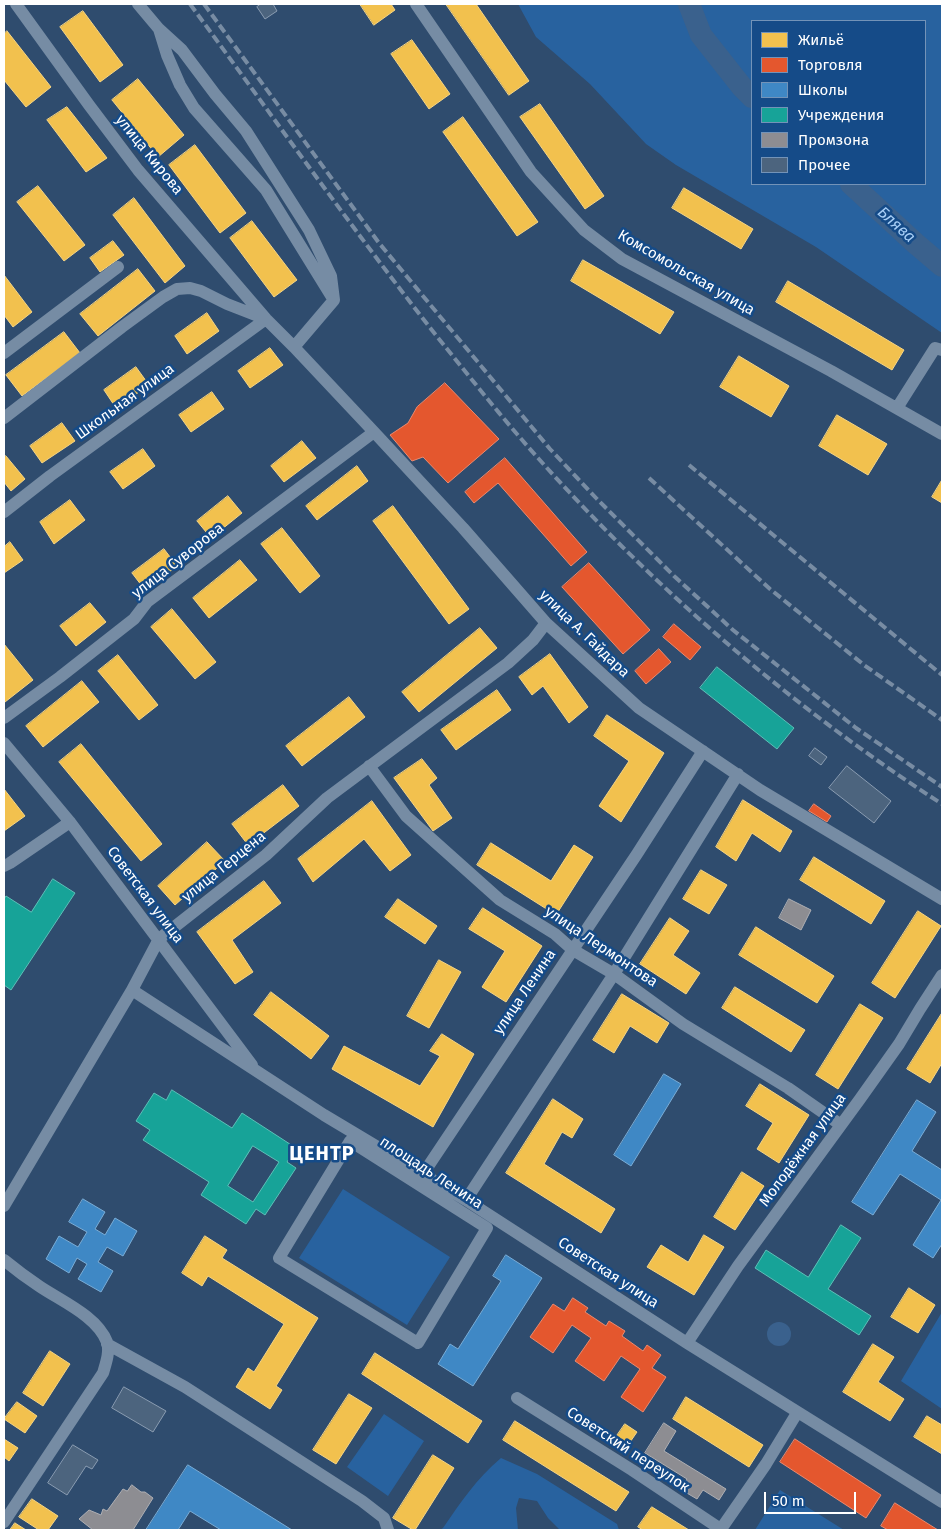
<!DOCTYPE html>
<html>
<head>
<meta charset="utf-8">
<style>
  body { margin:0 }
  #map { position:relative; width:946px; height:1534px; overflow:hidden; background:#2f4c6e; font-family:"Fira Sans",sans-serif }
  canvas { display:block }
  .frame { position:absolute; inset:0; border:5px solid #fff; pointer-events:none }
  .legend { position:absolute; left:751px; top:20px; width:175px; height:165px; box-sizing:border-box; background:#154b88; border:1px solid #7393b8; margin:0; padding:6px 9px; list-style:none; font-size:15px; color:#fff }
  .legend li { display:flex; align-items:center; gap:10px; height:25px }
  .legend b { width:25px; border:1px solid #7393b8 }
  .scale { position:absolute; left:764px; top:1492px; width:92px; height:22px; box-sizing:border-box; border:2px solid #fff; border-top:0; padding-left:6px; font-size:15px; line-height:18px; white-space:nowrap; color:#fff; -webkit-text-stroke:4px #154b88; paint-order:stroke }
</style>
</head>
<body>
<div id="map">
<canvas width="946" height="1534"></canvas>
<div class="frame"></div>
<ul class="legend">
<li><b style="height:14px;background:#f2c14e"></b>Жильё</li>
<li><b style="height:14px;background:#e4572e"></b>Торговля</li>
<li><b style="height:14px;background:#3f88c5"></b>Школы</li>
<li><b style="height:14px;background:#17a398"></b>Учреждения</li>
<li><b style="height:14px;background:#8d8d92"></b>Промзона</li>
<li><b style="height:14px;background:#4c647e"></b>Прочее</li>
</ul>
<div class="scale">50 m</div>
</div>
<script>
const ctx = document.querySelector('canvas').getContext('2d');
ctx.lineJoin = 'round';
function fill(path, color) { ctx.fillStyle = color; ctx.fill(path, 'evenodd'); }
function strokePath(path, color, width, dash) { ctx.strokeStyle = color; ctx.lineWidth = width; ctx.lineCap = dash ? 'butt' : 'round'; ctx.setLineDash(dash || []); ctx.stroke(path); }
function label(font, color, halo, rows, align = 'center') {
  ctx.font = font + ' "Fira Sans",sans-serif'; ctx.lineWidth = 5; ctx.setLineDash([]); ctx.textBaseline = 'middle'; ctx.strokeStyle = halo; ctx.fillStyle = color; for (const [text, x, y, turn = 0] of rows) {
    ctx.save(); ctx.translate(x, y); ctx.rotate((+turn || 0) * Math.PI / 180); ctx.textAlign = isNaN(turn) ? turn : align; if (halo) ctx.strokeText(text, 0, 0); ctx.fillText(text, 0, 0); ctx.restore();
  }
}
fill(new Path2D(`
  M518,4H942V333L816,247L676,165L646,144L590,84L536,37ZM752,21H925V184H752Z
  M343,1189L450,1257L407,1325L299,1258Z
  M942,1312V1409L901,1381Z
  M384,1414L424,1441L388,1496L347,1467Z
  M501,1458L537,1474L617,1524L619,1530H560L548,1518L537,1501L519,1498L516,1508L518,1530H440L443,1528C461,1502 476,1479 501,1458Z
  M780,1490L844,1530H755Z`), '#28629f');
fill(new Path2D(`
  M767 1334a12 12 0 1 1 24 0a12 12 0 1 1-24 0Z`), '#3a618d');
const homes = new Path2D(`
  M360,4H391L395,10L374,25Z
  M446,4H476L529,81L509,95Z
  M83,11L123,65L100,82L60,27Z
  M7,31L51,87L26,107L4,80V34Z
  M412,40L450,94L429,109L391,54Z
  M138,79L184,135L158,157L112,100Z
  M540,104L604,196L585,209L520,117Z
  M67,107L107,158L86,172L47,120Z
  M463,117L538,222L517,236L443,132Z
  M195,145L246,213L220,233L169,165Z
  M38,186L85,245L64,261L17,202Z
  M684,188L753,229L741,249L672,208Z
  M134,198L185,266L165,283L113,215Z
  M252,221L297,280L274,297L230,238Z
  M113,241L124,255L100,272L90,258Z
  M583,260L674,312L660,334L571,281Z
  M138,269L155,291L98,336L80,314Z
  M4,275L32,312L13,327L4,315Z
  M788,281L904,350L892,370L776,302Z
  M207,313L219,331L187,354L175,336Z
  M64,332L80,353L22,396L6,375Z
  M270,348L283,365L250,388L238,371Z
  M739,356L789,386L771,417L720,387Z
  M136,367L149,385L116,408L104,390Z
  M212,392L224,409L191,432L179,415Z
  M837,415L887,444L868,475L819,446Z
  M62,423L75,441L42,463L30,446Z
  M302,441L316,458L284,482L271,466Z
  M143,449L155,466L123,489L110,472Z
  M6,456L25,479L11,491L4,482V457Z
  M357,466L368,481L317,520L306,506Z
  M942,480V503L932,497Z
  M228,496L242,513L211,538L197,521Z
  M70,500L85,520L54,544L40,522Z
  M393,506L469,609L449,624L373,521Z
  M282,528L320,576L300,593L261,544Z
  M10,542L23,560L4,573V547Z
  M164,549L177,566L145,590L132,573Z
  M240,560L257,580L209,618L193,598Z
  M90,603L106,622L76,646L60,626Z
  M172,609L216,662L195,679L151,627Z
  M480,628L497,648L419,712L402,692Z
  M4,644L33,680L5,702L4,701Z
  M550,654L588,707L569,723L543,686L532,695L519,677Z
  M118,655L158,705L139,720L98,671Z
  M82,681L99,702L43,747L26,726Z
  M497,690L511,710L456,750L441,730Z
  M349,697L365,717L302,766L286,746Z
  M607,715L664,753L621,822L599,806L629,761L594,736Z
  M81,744L162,844L141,861L59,762Z
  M422,759L437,778L429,785L452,818L433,831L394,778Z
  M283,785L299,806L248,845L232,824Z
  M4,789L25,816L4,831Z
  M743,800L792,831L780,852L752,833L736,861L716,847Z
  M372,801L411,855L390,871L364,839L313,882L298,859Z
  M207,842L225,861L175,905L158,886Z
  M491,843L551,881L574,845L593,857L556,915L477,865Z
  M814,857L885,901L871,924L800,880Z
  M701,870L727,885L709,914L683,899Z
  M264,881L281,903L232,940L253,972L235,984L197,932Z
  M398,899L437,926L425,944L385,917Z
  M483,908L542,946L506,1002L482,987L505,951L469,929Z
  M918,911L941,926L895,998L872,983Z
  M670,918L689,931L673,955L700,973L686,994L640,964Z
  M756,927L834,976L817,1003L739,955Z
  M439,960L461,972L429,1028L407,1016Z
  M735,987L805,1030L791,1052L722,1008Z
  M271,992L329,1036L311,1059L254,1015Z
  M622,994L669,1023L657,1043L630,1026L614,1053L593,1040Z
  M860,1004L883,1018L838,1089L816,1075Z
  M942,1013V1063L930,1083L907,1069Z
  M442,1034L474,1054L433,1127L332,1069L344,1046L420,1086L440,1056L430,1051Z
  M760,1084L809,1115L779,1163L757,1149L773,1123L746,1106Z
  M553,1099L583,1119L572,1138L562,1132L544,1164L615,1209L601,1233L506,1173Z
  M742,1172L764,1186L735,1230L714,1217Z
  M704,1235L724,1247L694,1295L647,1267L661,1245L688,1262Z
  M205,1236L227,1250L222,1258L318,1318L276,1386L282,1390L270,1409L236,1387L248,1368L254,1372L284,1324L208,1276L202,1286L182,1273Z
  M909,1288L935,1305L918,1333L891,1317Z
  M873,1344L894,1357L878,1382L904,1399L890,1421L843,1392Z
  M50,1351L70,1364L43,1406L23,1393Z
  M375,1353L482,1421L468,1443L362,1374Z
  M349,1394L372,1408L336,1464L313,1450Z
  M686,1397L763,1445L749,1467L673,1419Z
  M17,1402L37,1416L25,1433L4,1419Z
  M927,1416L942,1425V1454L914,1437Z
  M515,1421L629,1492L616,1511L503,1440Z
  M625,1424L637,1432L626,1448L614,1440Z
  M4,1439L18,1448L9,1461L4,1457Z
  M433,1455L454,1468L415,1530H413L393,1518Z
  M32,1499L58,1516L48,1530H39L19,1517Z
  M652,1507L689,1530H643L638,1527Z
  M15,1523L26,1530H10Z`);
fill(homes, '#f2c14e');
strokePath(homes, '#f6d483', 1);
const shops = new Path2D(`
  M445,383L499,439L448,483L423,457L412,461L390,435L408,423L417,407Z
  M505,458L587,552L571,566L498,483L474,503L465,492Z
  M589,563L650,630L623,654L562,587Z
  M674,624L701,647L690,660L663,637Z
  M659,649L671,662L646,684L635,671Z
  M814,804L831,816L827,822L809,811Z
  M573,1298L588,1308L585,1312L606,1326L609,1321L625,1331L622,1336L643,1351L647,1345L661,1355L652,1368L666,1377L643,1412L621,1397L640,1369L621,1356L604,1381L575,1361L591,1338L572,1325L553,1353L530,1337L553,1304L564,1311Z
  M795,1439L881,1495L866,1518L780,1462Z
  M895,1503L938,1530H888L881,1526Z`);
fill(shops, '#e4572e');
strokePath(shops, '#ec896d', 1);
const schools = new Path2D(`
  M664,1074L681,1084L631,1166L614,1155Z
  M917,1100L936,1112L912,1151L942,1170V1244L933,1258L913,1245L941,1200L900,1174L873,1215L852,1202Z
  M83,1199L105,1212L95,1229L105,1235L115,1218L137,1231L123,1256L107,1247L98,1262L113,1271L101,1292L78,1279L87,1264L77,1258L69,1273L46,1259L59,1236L78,1247L87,1232L69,1222Z
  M506,1255L542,1278L473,1386L438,1364L450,1344L458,1349L501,1281L493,1276Z
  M188,1465L292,1530H221L190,1511L178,1530H146Z`);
fill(schools, '#3f88c5');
strokePath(schools, '#79acd6', 1);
const public = new Path2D(`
  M717,667L794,728L777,749L700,688Z
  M53,879L75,893L11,990L4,985V899L6,896L31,912Z
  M172,1090L232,1128L242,1113L296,1148L287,1162L296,1168L265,1215L256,1209L246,1224L201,1195L209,1182L143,1140L150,1130L136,1121L154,1093L166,1100ZM253,1146L279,1162L253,1202L228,1186Z
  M841,1225L861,1238L828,1289L871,1316L859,1335L755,1268L766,1250L808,1277Z`);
fill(public, '#17a398');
strokePath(public, '#5dbfb7', 1);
const industry = new Path2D(`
  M789,899L811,910L801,930L779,918Z
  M664,1423L676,1431L664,1451L726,1489L719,1500L703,1490L697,1499L680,1489L687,1479L645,1453Z
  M132,1485L141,1492H145L153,1498L133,1530H93L79,1519L89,1510L101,1515L103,1509L107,1511L123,1489L127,1491Z`);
fill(industry, '#8d8d92');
strokePath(industry, '#afafb3', 1);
strokePath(new Path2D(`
  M689,4L701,35L742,87L752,97
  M851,184L915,243L942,266`), '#3a618d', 22);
const building = new Path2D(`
  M261,4H273L277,11L265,19L257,7Z
  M815,748L827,757L821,765L809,756Z
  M847,766L891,801L874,823L829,788Z
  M124,1387L166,1411L153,1432L112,1408Z
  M73,1445L98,1460L92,1469L86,1466L67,1495L48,1483Z`);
fill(building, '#4c647e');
strokePath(building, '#8a9cb1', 1);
strokePath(new Path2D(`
  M16,4L89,105L138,170L266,319L294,347L374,432L463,528L546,623L639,708L760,790L942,899
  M138,4L159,29L182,50L215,94L246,131L309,230L331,276L334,300L294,347
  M416,4L531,172L584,230L622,259L831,371L942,434
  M159,29L167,55L180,85L194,108L266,190L332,297
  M4,353L118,267
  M897,408L935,348L942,350
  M4,418L122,327L163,297L177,289L190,288L201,291L227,304L263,318
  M4,512L50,476L266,319
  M4,718L60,677L134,619L147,602L374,432
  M4,743L70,822L252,1065
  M369,766L406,816L500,900L555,934L573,950L614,974L683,1024L788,1088L841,1125
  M4,866L10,863L70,822
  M132,990L324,1115L466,1200L687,1343L942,1502
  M350,1141L487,1228L418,1343L279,1258Z
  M423,1174L637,854L703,751
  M466,1200L614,974L738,774
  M4,1206L132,990L159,939L266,855L327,798L508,663L533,640L546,623
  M4,1260C15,1269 27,1278 39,1286C61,1301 97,1316 107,1342C110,1352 106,1363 103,1373L4,1522
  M687,1343L738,1266L860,1099L899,1044L920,1009L942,975
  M107,1344L185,1387L362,1501L384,1518L388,1530
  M517,1398L632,1470L722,1530
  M721,1529L766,1464L797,1413`), '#768ca4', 12);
strokePath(new Path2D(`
  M190,4C271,114 350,226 435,334C469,376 502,418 538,458C656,590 793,708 942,804
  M204,4L379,243L550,449L597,499L674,576L733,630L856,728L942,787
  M689,465L942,675
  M649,478L770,589L864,665L942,720`), '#788ca3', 4, [9, 4]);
label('15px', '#fff', '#154b88', [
  ["улица Кирова",149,155,51],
  ["Комсомольская улица",686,273,30],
  ["Школьная улица",125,402,-36],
  ["улица Суворова",178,561,-38],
  ["улица А. Гайдара",584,634,44],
  ["улица Герцена",224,867,-39],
  ["Советская улица",145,895,53],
  ["улица Лермонтова",601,947,34],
  ["улица Ленина",525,992,-56],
  ["Молодёжная улица",803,1150,-54],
  ["площадь Ленина",431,1173,33],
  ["Советская улица",608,1273,33],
  ["Советский переулок",628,1450,33]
]);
label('italic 16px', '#a7cef6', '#154b88', [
  ["Блява",896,225,42]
]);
ctx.letterSpacing = '1px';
label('bold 20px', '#fff', '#154b88', [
  ["ЦЕНТР",322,1154]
]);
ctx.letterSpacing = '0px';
</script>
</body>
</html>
